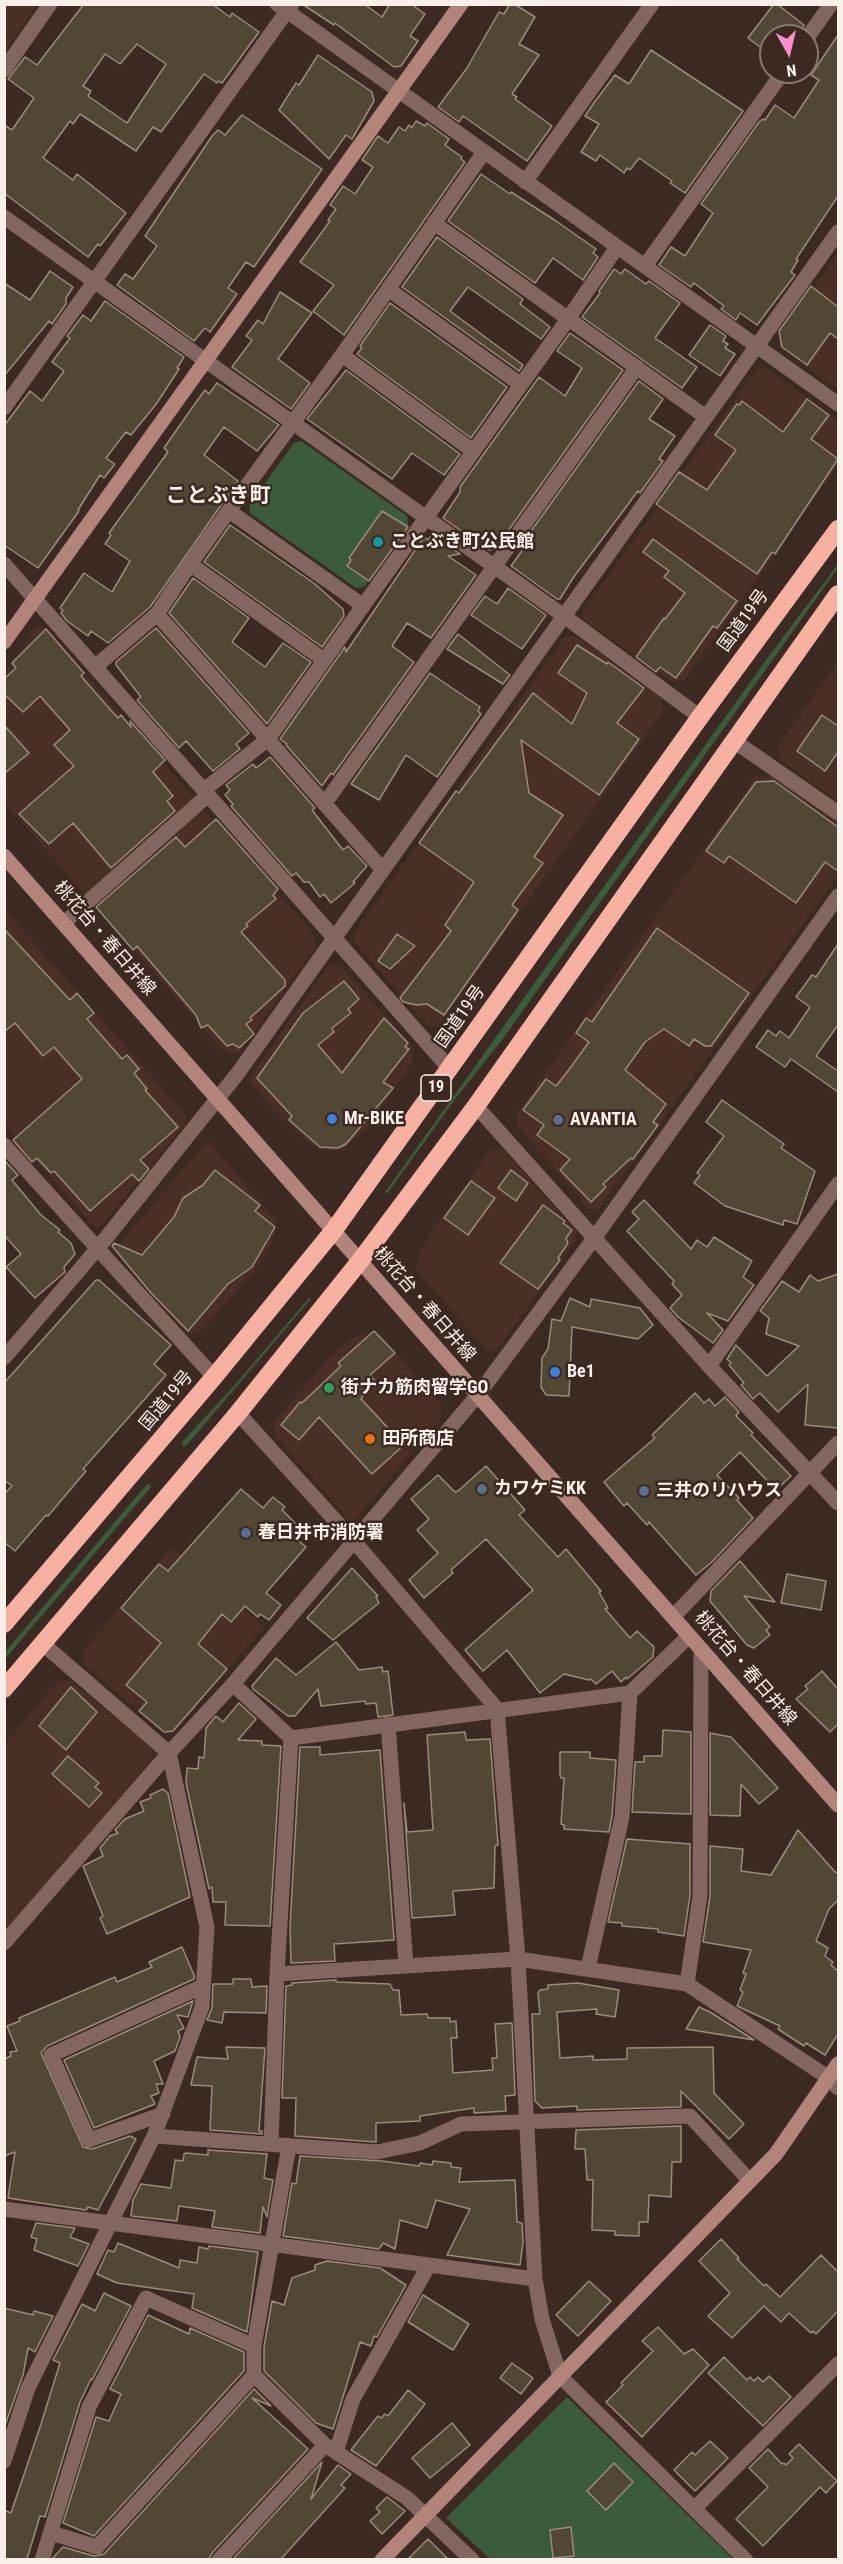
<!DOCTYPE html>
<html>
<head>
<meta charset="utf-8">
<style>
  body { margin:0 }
  #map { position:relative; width:843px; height:2564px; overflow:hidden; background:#3c2921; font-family:"Roboto Condensed",sans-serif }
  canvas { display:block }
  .frame { position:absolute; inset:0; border:6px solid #fbefe9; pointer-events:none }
  .north { position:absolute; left:759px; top:24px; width:60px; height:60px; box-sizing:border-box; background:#3c2921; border:2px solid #887871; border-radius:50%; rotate:172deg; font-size:16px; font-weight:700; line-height:24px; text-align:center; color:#fbefe9 }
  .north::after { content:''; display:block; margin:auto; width:21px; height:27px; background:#f98fc9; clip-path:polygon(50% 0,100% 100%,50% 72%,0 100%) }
</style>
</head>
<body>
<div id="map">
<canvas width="843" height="2564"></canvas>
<div class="frame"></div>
<div class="north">N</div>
</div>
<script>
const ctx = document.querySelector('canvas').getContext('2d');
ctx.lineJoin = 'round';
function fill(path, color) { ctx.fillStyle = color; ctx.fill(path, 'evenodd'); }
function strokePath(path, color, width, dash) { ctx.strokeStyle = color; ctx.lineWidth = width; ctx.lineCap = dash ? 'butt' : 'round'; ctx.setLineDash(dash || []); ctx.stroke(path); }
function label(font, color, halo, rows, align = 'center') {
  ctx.font = font + ' "Roboto Condensed","Noto Sans JP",sans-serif'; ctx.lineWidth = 5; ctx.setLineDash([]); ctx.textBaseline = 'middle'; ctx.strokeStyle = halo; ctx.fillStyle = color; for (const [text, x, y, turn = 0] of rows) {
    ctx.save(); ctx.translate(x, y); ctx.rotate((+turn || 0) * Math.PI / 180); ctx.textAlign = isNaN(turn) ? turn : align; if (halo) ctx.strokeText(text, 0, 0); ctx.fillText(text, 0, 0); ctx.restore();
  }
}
fill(new Path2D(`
  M5,4L37,5L5,52L4,5Z
  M838,253V389L779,347L778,339Z
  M765,367L838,421V465L685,680L672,682L584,620L583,611L757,369Z
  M43,626L313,934L316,946L239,1053L222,1050L5,803V672L37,627Z
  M574,635L661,696L663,711L438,1027L427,1025L355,943L353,935L566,636Z
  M838,661V801L780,760L778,746Z
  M771,775L838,823V876L597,1211L589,1209L517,1125V1113L755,777Z
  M4,909L186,1115V1123L101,1226H94L5,1126Z
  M329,965H340L412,1046L413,1062L367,1128L344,1149L327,1152L318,1150L282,1119L248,1080Z
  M206,1143H210L276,1220L273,1240L255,1270L200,1332L188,1335L118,1255V1245Z
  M490,1150H503L576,1231L575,1242L496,1351L487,1350L416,1270L421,1251L436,1225Z
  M376,1330L441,1404V1418L354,1521L350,1522L275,1435L274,1422L324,1364L350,1339Z
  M172,1547L264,1627L173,1734H165L85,1665L83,1652Z
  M70,1680L152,1749L153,1758L5,1933V1744L58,1681Z`), '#492f25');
fill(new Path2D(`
  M301,441L407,516L408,526L364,587L356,588L251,514L249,506L294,443Z
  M838,564V568L502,1040L456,1098L387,1194L385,1192L771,653Z
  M309,1298L311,1299L186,1446H183L182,1442L233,1387Z
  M147,1484H150L151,1487L5,1659V1652Z
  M567,2397L733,2559H490L446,2518Z`), '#3a5c3b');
const building = new Path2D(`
  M84,4H212L230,17L232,13L259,32L222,83L218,81L217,83L204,74L161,132L153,127L136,151L80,114L73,124L70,121L43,158L73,180L77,174L126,213L100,246L98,244L88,257L4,193V125L12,130L34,98L8,79L25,57L37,65ZM137,44L166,64L127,123L88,96L91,91L83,86L105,54L120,64Z
  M302,4H364L382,17L390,4H411L425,14L410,36L418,41L401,66L394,67L335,23L334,25Z
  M510,4H514L535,17L519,44L539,55L512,94L517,97L515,99L552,126L527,161L463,116L459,122L438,107L467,68L499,12L504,14Z
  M774,4H777L804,25L797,36H771V55L748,38Z
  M838,35V196L796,259L798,260L791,272L795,275L757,325L740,313L736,320L721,309L724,306L694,283L691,287L659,265L671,247L685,256L713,213L701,204L759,122L763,119L765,120L775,105L794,118L819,80L811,75Z
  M651,50L743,111L685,193L670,183L672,181L639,158L630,170L627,168L624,173L600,155L596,161L581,152L599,124L585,116L593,104L615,75L629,84Z
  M318,55L372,92L374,101L352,139L346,135L329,159L279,110L296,83L299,85Z
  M242,115L322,169L254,267L246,262L228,288L237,294L210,332L205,328L194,341L117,285L125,274L133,279L157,246L145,236L212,136L218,130L225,135Z
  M416,121L425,126L427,123L449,139L445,145L462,157L461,159L465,162L344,335L313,311L334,285L300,262L330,221L328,220L336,209L330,205L343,186L355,194L373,167L362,160L378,136L388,143L399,127L405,131L409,125L412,128Z
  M481,174L510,194L511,192L556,221L596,249L593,253L598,257L583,280L553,258L535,283L448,221Z
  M437,237L523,299L520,304L550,327L541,339L468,287L450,311L523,365L519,371L402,287Z
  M614,269L621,274L625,269L646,284L649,281L680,303L655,338L697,367L682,388L582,317L600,293L599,291Z
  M50,271L73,287L66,298V304L52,324L49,321L4,376V283L30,300Z
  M811,286L838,307V339L830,333L807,365L782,347L779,331Z
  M280,292L312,313L278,359L310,383L291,409L232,367L252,340L246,336L258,320L263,324Z
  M105,301L184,357L177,368L179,369L157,403L131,435L126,432L106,458L115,464L104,478L100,475L78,510L79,511L38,568L4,545V426L30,391L42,401L64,371L52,362L70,338L67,336L83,315L91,321Z
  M390,303L507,387L471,438L357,354L362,348L360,346Z
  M710,325L726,336L723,341L728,344L725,348L735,354L720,376L689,355Z
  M570,333L623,370L495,549L488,550L443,518L460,492V487L539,377L565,396L582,368L557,351Z
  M346,370L460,454L444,475L412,453L392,479L307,419Z
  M639,381L663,399L649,419L675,436L659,459L663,461L640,493L638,491L573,578L560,599H557L511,566L526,545H521Z
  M217,383L279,425L257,451L224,427L204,455L238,481L150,607L108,643L91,631L88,636L67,621L61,613L63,610L60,608L84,573L112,592L130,561L105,544L111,535L109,533L168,452L164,448L194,405L205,390L209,394Z
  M807,399L829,415L811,439L838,459L775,554L772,552L757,574L656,504L679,472L707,490L736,450L715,435L737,404L739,405L742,401L783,432Z
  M382,511L408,527L369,581L347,566L351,560L349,558Z
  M230,525L315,584L343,609L344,616L322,647L204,562Z
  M432,534L460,554L448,556L476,575L431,638L407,623L392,646L414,662L333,775L331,773L322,786L286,745L287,744L280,739L345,647L346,652L424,537L428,540Z
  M653,539L737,601L717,628L713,626L676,678L660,667L656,672L636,657L664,618L665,619L685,593L664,577L669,571L643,552Z
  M193,578L249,618L232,642L265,667L283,643L311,662L267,724L169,613Z
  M508,588L546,615L522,649L471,615L485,596L497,604Z
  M156,628L249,733L236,744L240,749L213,771L186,741L179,748L137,700L141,697L116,665V662Z
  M46,629L84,673L81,676L107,706L118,718L121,715L131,727L130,721L165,760L153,772L173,796L167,801L175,811L111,868L73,823L49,844L19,814L74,766L54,745L70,730L40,696L23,712L4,694V679L16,668L12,663Z
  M458,634L510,675L503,684L447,649Z
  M577,645L607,664L608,662L644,688L617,723L639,739L599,795L521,740L529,793L563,815L534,857L543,863L512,905L518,910L444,1015L427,1004L417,1005L403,1002L400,998L451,931L445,925L474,882L419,843L456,791L459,793L533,693L572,724L587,693L558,673Z
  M430,673L480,707L478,711L481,714L437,777L406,755L379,800L351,784Z
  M822,715L838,726V752L825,771L797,751Z
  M4,725L29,753L4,774Z
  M270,757L315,808L312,810L343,850L348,846L367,866L353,882L355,883L331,903L324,894L320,897L309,882H304L296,873L292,876L231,806L233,804L225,795L230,790L226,785L253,764L256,768Z
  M774,781L838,827V871L825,862L796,903L729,856L724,863L706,851L756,782Z
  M216,819L278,889L273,895L276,899L246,924L248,926L241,932L285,980V986L250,1018L252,1020L246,1024L254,1034L239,1048L233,1044L227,1046L208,1025L201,1028L196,1015L137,946L133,950L96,907L176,837L185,847Z
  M657,928L749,993L711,1046H705L694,1039L689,1046L664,1029L645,1042L625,1070L666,1104L653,1122L658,1125L633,1159L631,1158L603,1184L606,1187L591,1202L560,1170L570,1159L537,1135L544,1125L523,1110L546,1079L556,1086L568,1071L589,1042L576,1033L586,1018L592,1022Z
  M4,929L70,1000L77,993L94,1013L87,1019L122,1059L127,1055L139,1069L134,1073L147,1089L145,1090L178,1127L140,1160L149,1169L139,1181L132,1174L90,1211L54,1171L51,1173L37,1158L32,1162L13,1140L82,1079L54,1047L43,1056L15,1023L4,1032Z
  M397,934L415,946L390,969L378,961Z
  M838,944V1025L816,1056L838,1071V1092L791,1059L785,1067L756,1047L768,1030L776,1036L780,1031L789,1038L810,1007L796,997L812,975L816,977Z
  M344,981L359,999L348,1009L351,1013L332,1028L334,1032L318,1045L342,1073L384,1018L408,1043L405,1047L409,1049L383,1082L393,1088L346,1144L338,1148L320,1147L289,1120L292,1116L257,1078L303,1013Z
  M722,1100L784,1144L781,1148L815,1171L797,1224L784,1220L783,1225L725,1206L694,1183L700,1175L697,1173L724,1136L706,1122Z
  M4,1160L18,1175L12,1180L41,1215L60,1230L58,1232L71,1243L75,1254L64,1267L65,1272L35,1298L6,1267L21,1254L4,1235Z
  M215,1170L260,1205L255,1211L275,1227L252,1267L228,1284L188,1331L151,1293L112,1246L114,1243L142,1255L174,1217L183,1198L203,1185Z
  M511,1170L528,1183L516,1201L498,1188Z
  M471,1181L495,1198L468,1235L444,1218Z
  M644,1200L691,1249L697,1240L707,1247L714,1237L752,1261L743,1277L754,1285L728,1321L707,1313L723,1330L713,1343L678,1317L670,1308L682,1295L672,1284L674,1281L627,1231L639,1219L632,1212Z
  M543,1205L565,1221L563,1223L572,1230L566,1238L568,1243L558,1258L560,1260L538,1289L500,1263Z
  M838,1274V1428L805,1425L808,1384L778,1412L760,1393L753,1399L741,1385L744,1383L729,1365L731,1363L727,1359L736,1345L767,1376L799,1346L766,1334L769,1318L760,1311L782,1281L799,1292L810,1275L818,1281Z
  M96,1280H99L171,1345L154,1364L166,1375L83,1469L86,1471L48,1516L46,1515L15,1551L4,1542V1494L12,1486L4,1480V1383Z
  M570,1298L590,1307L591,1299L640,1308L653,1325L638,1339L572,1327L569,1396L546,1395L541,1387L542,1358L548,1349L552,1319L561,1321Z
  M374,1331L395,1353L370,1375L376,1382L362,1395L363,1396L361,1399L404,1445L372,1474L319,1417L299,1440L281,1425L300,1402L302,1403L341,1366L338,1363Z
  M695,1393L704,1403L709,1399L715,1406L725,1397L739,1412L736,1416L753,1433L751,1435L791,1476L776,1490L740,1452L717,1475L739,1498L737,1500L753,1518L712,1562L696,1575L649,1522L647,1525L627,1503L624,1506L604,1482L655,1438L652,1435Z
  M486,1466L525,1510L519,1515L558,1557L566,1549L601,1591L599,1592L608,1608L605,1609L630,1638L637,1631L654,1647L653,1657L627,1679L626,1677L621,1682L612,1671L596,1684L591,1679L589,1680L564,1674L540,1693L507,1650L483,1671L465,1650L533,1590L486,1539L451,1570L453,1573L424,1598L409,1580L438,1553L417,1530L429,1519L411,1499L438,1475L455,1492L458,1491Z
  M241,1489L263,1508L273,1497L285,1507L282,1510L299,1527L292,1535L306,1547L266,1593L281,1605L269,1620L260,1614L258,1617L245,1606L231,1622L222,1614L198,1644L227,1669L173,1731L164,1732L139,1711L147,1702L126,1685L161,1643L121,1608L159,1564L168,1571Z
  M740,1561L775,1602L744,1596L770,1627L766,1630L770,1635L754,1648L747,1645L710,1601L711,1591Z
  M352,1568L378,1596L376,1597L379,1603L333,1640L307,1618Z
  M787,1574L826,1581L821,1610L781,1603Z
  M336,1642L359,1670L382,1667L383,1672L388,1671L393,1715L378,1717L376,1703L366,1704L365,1701L321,1706L318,1689L295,1716H288L253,1689L252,1686L276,1658L296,1675Z
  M822,1671L838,1689V1724L830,1732L796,1699L808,1689L805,1686Z
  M71,1687L97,1712L66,1750L39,1726Z
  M239,1703L256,1719L238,1740L262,1741V1745L281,1746L270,1926L225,1925L226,1902H213L212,1887L209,1889L186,1783L187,1768L198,1769L199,1757L204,1758L206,1728L216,1716L223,1722Z
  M663,1730L691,1732V1814L632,1812L635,1762H644V1756H662Z
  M465,1732L466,1740L490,1739L498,1845L495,1846L494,1888L453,1891L455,1915L412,1918L404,1803L407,1832L433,1830L427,1735Z
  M710,1733L731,1737L778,1788L759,1804L741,1784L740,1816L710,1815Z
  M300,1747H320V1755L380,1750L394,1940L334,1944L335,1961L291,1963L290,1927Z
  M560,1752H590V1758L616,1760L612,1816L609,1832L564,1829V1825L561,1824L564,1778H561L560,1775Z
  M68,1756L99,1783L95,1787L102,1793L89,1807L52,1774Z
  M163,1789L168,1793L190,1897L107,1934L100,1918L103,1916L83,1866L103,1856L100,1848L110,1836L118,1833L115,1830L125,1819L144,1811L140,1802L151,1798L150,1795Z
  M798,1830L835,1872L838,1873V1900L829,1909L816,1941L828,1948L825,1956L833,1962L831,1965L838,1971V2034L825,2055L806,2043L804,2046L778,2029L780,2026L737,2006L743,1992L740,1990L746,1974L743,1973L751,1950L703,1942L710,1896V1846L743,1849L741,1871L771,1875Z
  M627,1839L690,1844V1895L684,1936L658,1932V1929L622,1926V1923L608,1922Z
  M182,1947L194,1975V1979L47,2046L41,2053L83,2147L92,2149L130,2136L136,2139L98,2210L88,2207L86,2210L8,2198L15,2152L4,2156V2059L11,2056L10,2052L17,2051L7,2026L20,2021L19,2018L115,1977L117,1982L152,1967L149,1962Z
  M233,1979H251L252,1987L267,1986L266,2013L224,2012L222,2023L207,2020L212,2008L213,1984H233Z
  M336,1980V1982L390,1984L393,1990H399L401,2015L427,2014L428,2018H450V2022L456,2021L457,2038H451L453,2073L493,2070L492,2058H497L495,2024L512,2023L515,2095L505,2096L506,2111L474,2113V2108L420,2116V2121L376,2123V2142L295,2136L296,2098H282L286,1986L292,1985V1983Z
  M578,1983L619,1990L615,2017L596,2014L597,2009L557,2012L560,2058L593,2056V2060L627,2059V2048L713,2047L714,2093L744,2124L729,2139L681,2091V2107L577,2110V2106L542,2108L535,2101L532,2014H540L538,1993L540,1990L548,1989V1985Z
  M193,2001L188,2017L177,2015L184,2028L178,2031L180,2037L175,2051L154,2061L163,2084H156L159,2093L151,2096L155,2104L94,2128L64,2060Z
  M699,2007L710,2012L754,2040L686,2029Z
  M226,2047L265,2048L259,2131H262V2134L210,2130L212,2086L191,2085L197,2057L228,2059Z
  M681,2126V2162H672L671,2197L649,2195L648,2222H639V2236L615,2235V2231L592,2230L593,2180H587L585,2149H575L576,2130Z
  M208,2150L267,2154L264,2178L273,2180L267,2217L263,2207L260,2233L212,2227L215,2211L179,2206L177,2221L131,2216L133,2200L141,2184L171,2188L175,2160L183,2161L184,2154L186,2153L208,2155Z
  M300,2156L382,2161L419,2166L420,2163L432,2165L433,2161L451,2163V2167L461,2168L459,2182L515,2180L517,2222L522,2223L523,2242L520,2265L447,2255L470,2209L436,2200L427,2228L400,2220L395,2249L383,2243L379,2249L283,2236L292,2183L296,2184Z
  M36,2223L75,2228L70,2237L89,2244L78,2266L34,2250L37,2239L31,2237Z
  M721,2239L739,2258L737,2259L764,2286L766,2284L780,2297L821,2255L838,2272V2311L816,2334L813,2331L811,2333L789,2313L781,2322L764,2306L732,2338L708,2316L730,2293L699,2261Z
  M118,2243L179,2268L180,2260L197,2263L199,2247L208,2249L209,2246L258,2252L247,2332L192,2308L194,2294L117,2283L97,2274L108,2250L114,2252Z
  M327,2261L380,2268L406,2285L377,2337L374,2336L371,2346L360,2342L333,2429L316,2423L264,2371V2347L272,2301L284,2305L292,2278L315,2270V2265Z
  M589,2281L611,2301L578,2336L556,2315Z
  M104,2293L131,2306L92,2380L91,2379L80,2402L45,2517L40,2516L27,2559H4V2510L11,2513L41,2424L60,2363L53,2360L82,2304L95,2311Z
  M423,2295L469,2324L453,2350L408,2322Z
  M4,2308L33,2315L34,2311L53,2316L35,2352L28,2348L23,2375L4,2428Z
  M148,2315L189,2334L190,2328L244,2352V2371L94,2536L63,2523L96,2417L109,2421L121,2394L110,2389Z
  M658,2327L684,2354L693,2349L709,2365L642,2437L606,2402L623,2385L621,2383L653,2351L642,2341Z
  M724,2357L747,2380L750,2377L754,2381L758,2377L763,2382L769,2376L791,2397L763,2426L708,2373Z
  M512,2363L533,2378L521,2394L500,2378Z
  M254,2389L271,2406L252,2398L308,2449L212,2553L209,2559H52L63,2547L94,2556L104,2554Z
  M408,2390L425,2404L376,2466L351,2450L378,2416L381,2418L385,2414L388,2416Z
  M452,2423L470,2445L430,2478L412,2458Z
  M710,2441L728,2458L695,2491L674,2470L692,2452L695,2455Z
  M799,2444L837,2481L826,2493L820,2487L763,2546L736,2519L768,2487L749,2468L768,2449L782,2464L784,2463L786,2465L793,2458L789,2454Z
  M322,2462L311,2499L338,2465L351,2474L341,2485L345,2488L281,2559H233Z
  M614,2463L633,2482L606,2510L587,2491Z
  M387,2497L405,2511L382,2534L370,2521L380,2512L376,2508Z
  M571,2527L574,2556L553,2558L550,2530Z
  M428,2539L448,2559H408Z`);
fill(building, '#524635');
strokePath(building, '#9a8d7a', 1.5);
strokePath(new Path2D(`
  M277,4L838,404
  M807,38L831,4
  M4,70L50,4
  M525,182L652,4
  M4,217L564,616L700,717
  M434,223L706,417
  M645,266L783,72
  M388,289L520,384
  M342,355L473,451
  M4,408L292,4
  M229,511L362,605
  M4,564L450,1069
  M190,564L324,660
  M157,614L383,870
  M95,667L157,614L190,564L342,355L484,152
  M734,741L838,813
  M204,790L268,739L568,319L617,247
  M325,803L637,367
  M64,923L208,795
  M476,1106L709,1366L838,1503
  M4,1145L214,1377
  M4,1358L98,1248L238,1073L838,232
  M709,1366L838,1184
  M238,1413L353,1540L497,1709L518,1959L535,2279L542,2319L560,2376L746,2560
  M673,1617L838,1443
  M233,1684L291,1738
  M388,1724L406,1965
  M291,1738L630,1693L689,1636
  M4,1943L169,1753L233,1684L477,1396L595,1237L838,896
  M588,1968L622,1817L630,1693
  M277,1974L518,1959L687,1984L829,2078L838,2088
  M687,1984L700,1896L701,1650
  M163,2114L89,2140L51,2055L203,1986
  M154,2136L377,2152L420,2143L461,2124L690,2116L750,2181
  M271,2144L277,1974L291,1738
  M289,2146L254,2346V2375L325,2445L407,2498L472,2560
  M4,2209L535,2279
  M336,2452L353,2399L429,2265
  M4,2461L28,2388L154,2136L202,2007L207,1927L169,1753L43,1644
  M695,2508L838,2364
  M51,2533L97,2547L254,2375
  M42,2560L89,2407L146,2298L254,2346
  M219,2560L325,2445`), '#82665f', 15);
strokePath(new Path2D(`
  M4,642L461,4
  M4,856C283,1172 560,1489 838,1805
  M382,2560L776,2154L838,2064`), '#b2847a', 15);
strokePath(new Path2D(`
  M4,1624L214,1377L334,1230L700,717L838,529
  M4,1689L238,1413L360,1261L476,1106L838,594`), '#f7b1a1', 18);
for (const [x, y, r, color] of [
  [378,542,6,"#0f9aa8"],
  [332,1119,6,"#3f7fe0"],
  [558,1120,6,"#5c6f8a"],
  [555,1372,6,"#3f7fe0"],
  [329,1388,6,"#2e9e5b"],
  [370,1439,6,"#e8710a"],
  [482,1489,6,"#5c6f8a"],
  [644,1491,6,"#5c6f8a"],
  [246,1533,6,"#5c6f8a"]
]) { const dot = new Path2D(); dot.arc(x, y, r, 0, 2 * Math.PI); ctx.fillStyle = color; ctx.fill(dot); strokePath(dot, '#3c2921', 2); }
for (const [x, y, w] of [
  [436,1088,30]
]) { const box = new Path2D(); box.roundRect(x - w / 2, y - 13, w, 26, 4.5); ctx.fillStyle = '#3c2921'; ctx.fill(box); strokePath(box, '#fbefe9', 1.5); }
label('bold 16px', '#fbefe9', null, [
  ["19",436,1088]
]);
label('bold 18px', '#fbefe9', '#3c2921', [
  ["ことぶき町公民館",390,542],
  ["Mr-BIKE",344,1119],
  ["AVANTIA",570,1120],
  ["Be1",567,1372],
  ["街ナカ筋肉留学GO",341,1388],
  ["田所商店",382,1439],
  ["カワケミKK",494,1489],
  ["三井のリハウス",656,1491],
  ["春日井市消防署",258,1533]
], 'left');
label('18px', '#fbefe9', '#3c2921', [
  ["国道19号",744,621,-54],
  ["桃花台・春日井線",104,939,49],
  ["国道19号",461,1017,-55],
  ["桃花台・春日井線",424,1305,49],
  ["国道19号",167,1401,-50],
  ["桃花台・春日井線",745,1669,49]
]);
label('bold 21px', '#fbefe9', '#3c2921', [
  ["ことぶき町",218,497]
]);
</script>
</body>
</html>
